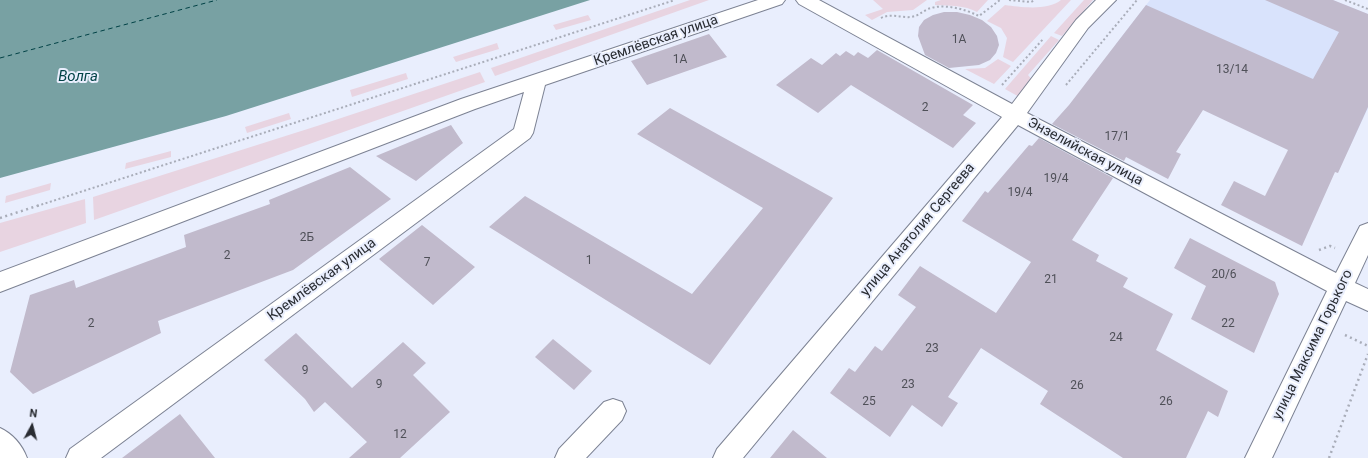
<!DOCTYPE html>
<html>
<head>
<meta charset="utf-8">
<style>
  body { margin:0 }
  #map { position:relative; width:1368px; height:458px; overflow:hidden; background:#e9eefd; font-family:Roboto,sans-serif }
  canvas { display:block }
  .north { position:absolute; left:12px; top:406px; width:40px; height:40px; -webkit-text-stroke:3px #e9eefd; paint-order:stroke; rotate:7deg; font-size:11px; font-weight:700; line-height:16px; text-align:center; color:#292c32 }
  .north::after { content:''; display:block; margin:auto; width:14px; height:18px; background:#292c32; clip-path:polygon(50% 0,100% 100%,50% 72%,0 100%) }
</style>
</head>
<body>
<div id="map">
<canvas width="1368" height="458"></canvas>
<div class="north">N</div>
</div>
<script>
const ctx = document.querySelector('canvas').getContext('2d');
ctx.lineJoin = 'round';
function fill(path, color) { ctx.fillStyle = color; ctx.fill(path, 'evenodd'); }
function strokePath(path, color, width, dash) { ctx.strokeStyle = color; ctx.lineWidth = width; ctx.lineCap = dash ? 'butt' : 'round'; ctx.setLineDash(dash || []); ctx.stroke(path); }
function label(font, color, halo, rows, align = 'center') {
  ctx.font = font + ' Roboto,sans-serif'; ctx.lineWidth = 4; ctx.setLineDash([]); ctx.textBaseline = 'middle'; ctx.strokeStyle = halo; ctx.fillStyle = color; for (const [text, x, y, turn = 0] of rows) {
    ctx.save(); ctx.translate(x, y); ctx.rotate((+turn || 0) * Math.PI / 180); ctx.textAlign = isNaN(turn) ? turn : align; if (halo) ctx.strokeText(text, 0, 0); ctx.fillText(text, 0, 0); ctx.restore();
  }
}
fill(new Path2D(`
  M1150,0H1333L1368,14V108L1348,151L1116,44Z`), '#d9e3fc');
fill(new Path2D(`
  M690,0H709L495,76L491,68Z
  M873,0H927L913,10L887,12L872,20L865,15L883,9Z
  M941,0H988L977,12C964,5 950,6 935,5V2Z
  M1061,0H1071L1013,62L1003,57L1007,38L1001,28L987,21L1005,5C1020,7 1048,11 1061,0Z
  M1084,0H1093L1062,36L1054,33Z
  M588,15L591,20L556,30L553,25Z
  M1051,36L1059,40L1028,75L1033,81L1021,98L1005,89Z
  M497,43L499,49L456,62L453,57Z
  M998,59L1011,66L994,84L965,69L985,68Z
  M480,72L485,82L94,220L93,197L317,126Z
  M406,73L408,79L352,97L350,90Z
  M289,113L291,119L247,133L245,127Z
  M171,151V157L125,169L126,163Z
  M51,183L50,190L5,203L6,196Z
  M85,199L86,223L0,252V223Z`), '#e8d4e1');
fill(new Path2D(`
  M0,0H590L226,116L0,178Z`), '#78a1a3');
strokePath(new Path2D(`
  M0,58L217,0`), '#004145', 1, [4.5, 3.5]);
fill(new Path2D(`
  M1265,0H1333L1368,14V107L1338,173L1335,172L1302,246L1221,205L1234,181L1265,196L1288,150L1203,110L1176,152L1181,154L1168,179L1126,157L1124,161L1052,124L1069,105L1146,5L1313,79L1339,32Z
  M944,12H957L970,15L982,20L991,27L997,36L999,45L996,53L990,60L979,65L949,68L925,55L918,36L919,27L924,20L933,15Z
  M709,34L727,57L647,85L631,61Z
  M877,50L973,105L963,115L976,123L953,148L851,85L818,113L776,85L811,58L822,65L836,53L840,56L846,51L854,56L858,52L868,58Z
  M670,108L833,198L710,365L489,227L525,196L692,294L763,208L637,134Z
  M451,125L463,143L416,181L376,156Z
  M1039,138L1113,178L1072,240L1099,255L1096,261L1128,278L1123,287L1173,314L1156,350L1228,391L1218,417L1208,411L1186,458H1123L1040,404L1048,391L981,348L948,397L958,403L942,427L912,405L890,437L830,393L849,368L855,372L875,346L882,351L916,307L898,295L920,266L996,313L1031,262L962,221L985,191L988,193L1029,145L1032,146Z
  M350,167L391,199L293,270L158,321L161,333L33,394L10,372L30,295L74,280L76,288L186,247L184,235L270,204L269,200Z
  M422,225L475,267L433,305L379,259Z
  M1190,238L1275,282L1279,294L1254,353L1191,319L1206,286L1174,268Z
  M296,333L352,388L403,342L426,363L413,375L450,412L400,458H349L367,442L325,402L314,412L305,399L264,360Z
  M553,339L592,371L574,390L535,357Z
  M180,414L215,458H122Z
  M793,430L827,458H770Z`), '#c1bacc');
const street = new Path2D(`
  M758,0H785L782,4L545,85L533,133L530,138L101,458H66L70,449L514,129L524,92L475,109L0,292V272L461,99Z
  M796,0H819L1012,104L1076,20L1096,0H1116L1088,28L1027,113L1336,273L1360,226L1368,223V255L1355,283L1368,289V311L1346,301L1272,458H1245L1327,291L1018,125L743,458H713L717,449L1002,117L799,4Z
  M613,399L622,402L626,411L622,420L586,458H555L559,449L604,402Z
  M0,428C13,434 22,445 27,458H0Z`);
strokePath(street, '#7c8293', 2);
strokePath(new Path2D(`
  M1009,0L1031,2L1035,0
  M1345,0L1368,9
  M881,18C891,13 901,18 911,17C918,16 922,12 928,9C943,3 965,9 979,16L1000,0
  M1002,85L1044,38
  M1066,85L1137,0
  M37,206L675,0`), '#a9adb9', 2, [2, 2.5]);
strokePath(new Path2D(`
  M0,218L40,205
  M1319,250L1330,246L1335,248
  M1345,335L1368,346
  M1329,458L1368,354`), '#a9adb9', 2.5, [2, 3.5]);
fill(street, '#fff');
label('12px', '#4f5058', null, [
  ["1А",959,40],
  ["1А",680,60],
  ["13/14",1232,70],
  ["2",925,108],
  ["17/1",1117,137],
  ["19/4",1056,179],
  ["19/4",1020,193],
  ["2Б",307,238],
  ["2",227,256],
  ["1",589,261],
  ["7",427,263],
  ["20/6",1224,275],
  ["21",1051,280],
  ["2",91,324],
  ["22",1228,324],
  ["24",1116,338],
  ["23",932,349],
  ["9",305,371],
  ["9",379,385],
  ["23",908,385],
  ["26",1077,386],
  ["25",869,402],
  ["26",1166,402],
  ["12",400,435]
]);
label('14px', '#292c32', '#e9eefd', [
  ["Кремлёвская улица",656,41,-19],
  ["Энзелийская улица",1085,152,28],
  ["улица Анатолия Сергеева",918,230,-50],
  ["Кремлёвская улица",322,280,-36],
  ["улица Максима Горького",1313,345,-64]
]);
label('italic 15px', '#004145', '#e9eefd', [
  ["Волга",78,77]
]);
</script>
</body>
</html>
